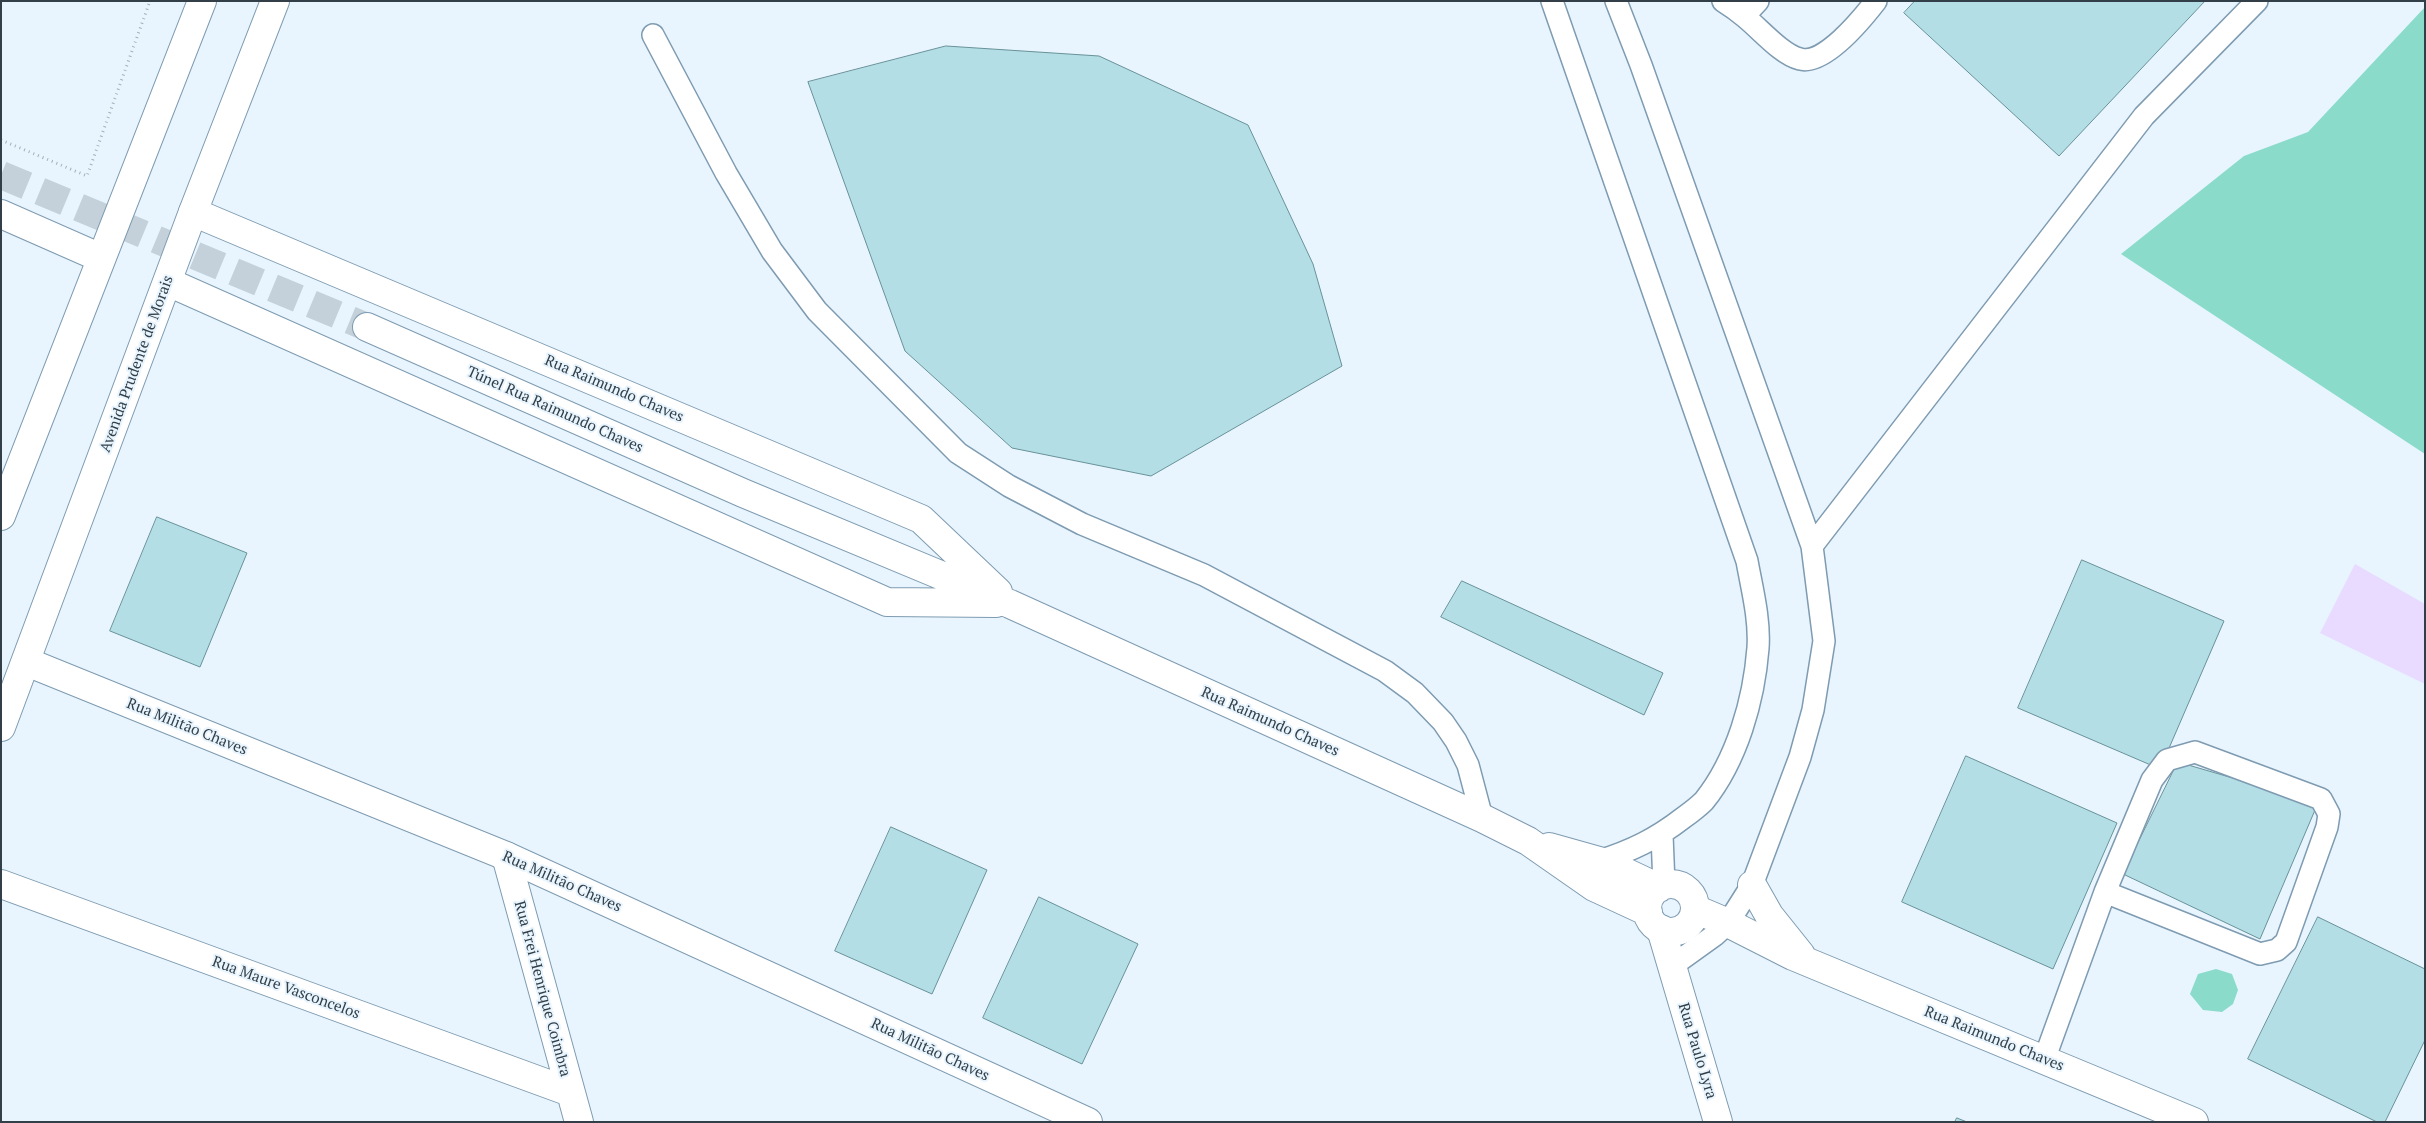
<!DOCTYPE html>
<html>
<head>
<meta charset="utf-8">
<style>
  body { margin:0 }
  #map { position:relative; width:2426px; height:1123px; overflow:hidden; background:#e8f5fe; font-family:"PT Serif",serif }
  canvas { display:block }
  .frame { position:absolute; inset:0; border:2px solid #323f48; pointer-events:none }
</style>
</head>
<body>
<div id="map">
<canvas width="2426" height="1123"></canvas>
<div class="frame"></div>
</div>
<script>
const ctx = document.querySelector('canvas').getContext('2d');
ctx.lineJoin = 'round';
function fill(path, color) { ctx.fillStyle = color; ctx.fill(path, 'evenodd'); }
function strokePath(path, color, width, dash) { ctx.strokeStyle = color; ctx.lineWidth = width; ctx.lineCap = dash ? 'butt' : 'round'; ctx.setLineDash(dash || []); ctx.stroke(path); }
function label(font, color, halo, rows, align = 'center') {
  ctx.font = font + ' "PT Serif",serif'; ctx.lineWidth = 4; ctx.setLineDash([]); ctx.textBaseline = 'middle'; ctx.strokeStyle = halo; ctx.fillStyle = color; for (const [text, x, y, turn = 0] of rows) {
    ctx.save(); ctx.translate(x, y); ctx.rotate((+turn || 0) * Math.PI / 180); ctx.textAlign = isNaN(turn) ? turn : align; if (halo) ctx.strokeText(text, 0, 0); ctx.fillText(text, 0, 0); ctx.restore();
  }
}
fill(new Path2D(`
  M2355,564L2425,604V684L2320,633Z`), '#e8dbff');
fill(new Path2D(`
  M2425,7V454L2121,254L2244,156L2308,132Z
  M2216,969L2232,974L2238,990L2233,1004L2222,1012L2203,1010L2190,994L2198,974Z`), '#8adbc9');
const building = new Path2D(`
  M1915,1H2205L2059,156L1904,13Z
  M946,46L1099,56L1248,125L1313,264L1342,366L1151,476L1012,448L905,351L808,82Z
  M157,517L247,553L200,667L110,631Z
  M2082,560L2224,621L2160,769L2018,708Z
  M1462,581L1663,673L1644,715L1441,617Z
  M1966,756L2117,823L2053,969L1902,902Z
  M2178,762L2318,803L2260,939L2123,874Z
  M891,827L987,870L932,994L835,951Z
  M1039,897L1138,944L1082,1064L983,1018Z
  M2318,917L2425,969V1040L2385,1122H2377L2248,1059Z
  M1957,1118L1967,1122H1955Z`);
fill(building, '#b3dee5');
strokePath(building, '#689198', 1);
strokePath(new Path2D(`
  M1,175L367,327`), '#c4d1da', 28, [28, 14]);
const service = new Path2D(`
  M1552,1L1747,561C1752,589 1760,619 1758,648C1754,700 1737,760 1704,801C1698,807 1690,813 1683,818C1656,839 1631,851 1599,861
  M1616,1L1641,65L1812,546L1824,641L1813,710L1800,757L1752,885L1728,923L1715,935L1676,963
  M1723,1C1731,6 1738,11 1745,17C1760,29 1782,55 1800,59C1824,66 1862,19 1876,1
  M1744,16L1758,1
  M653,35L726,173L772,251L817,311L958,453L1009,486L1082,524L1204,575L1385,671L1415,693L1443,722L1456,741L1468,765L1482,818
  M1812,546L2144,116L2257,1
  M1662,835L1664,885
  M2044,1060L2105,892L2152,780L2167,760L2195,752L2321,799L2329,814L2327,827L2286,942L2277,950L2260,954L2105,892`);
const minor = new Path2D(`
  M506,856L579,1122
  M1,884L570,1092
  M1661,929L1718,1122`);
const tertiary = new Path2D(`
  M27,662L506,856L1088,1122`);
const secondary = new Path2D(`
  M193,212L921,519L998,592
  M1,214L101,258
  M168,282L887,602L996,603
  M367,327L743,493L1010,604L1482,818L1528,841L1594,887L1648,912
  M1549,847L1606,863L1659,888
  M1647 908a24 24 0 1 1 48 0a24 24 0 1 1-48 0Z
  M1752,885L1769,915L1801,955
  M1695,909L1728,923L1793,956L2194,1122`);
const primary = new Path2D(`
  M1,516L202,1
  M1,727L193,212L275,1`);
strokePath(service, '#7e9bb1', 24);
strokePath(minor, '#7e9bb1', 30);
strokePath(tertiary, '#7e9bb1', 30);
strokePath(secondary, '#7e9bb1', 30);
strokePath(primary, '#7e9bb1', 30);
strokePath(new Path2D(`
  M1,140L87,176L150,1`), '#a3b0b9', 3, [1, 4]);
strokePath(service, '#fff', 21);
strokePath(minor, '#fff', 28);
strokePath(tertiary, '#fff', 28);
strokePath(secondary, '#fff', 28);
strokePath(primary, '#fff', 28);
label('15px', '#323f48', '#e8f5fe', [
  ["Avenida Prudente de Morais",137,364,-70],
  ["Rua Raimundo Chaves",614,389,23],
  ["Túnel Rua Raimundo Chaves",555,410,24],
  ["Rua Raimundo Chaves",1270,722,24],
  ["Rua Militão Chaves",187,727,22],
  ["Rua Militão Chaves",562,882,24],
  ["Rua Maure Vasconcelos",286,988,20],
  ["Rua Frei Henrique Coimbra",542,989,75],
  ["Rua Raimundo Chaves",1994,1039,22],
  ["Rua Militão Chaves",930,1050,25],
  ["Rua Paulo Lyra",1697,1051,73]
]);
</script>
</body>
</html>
